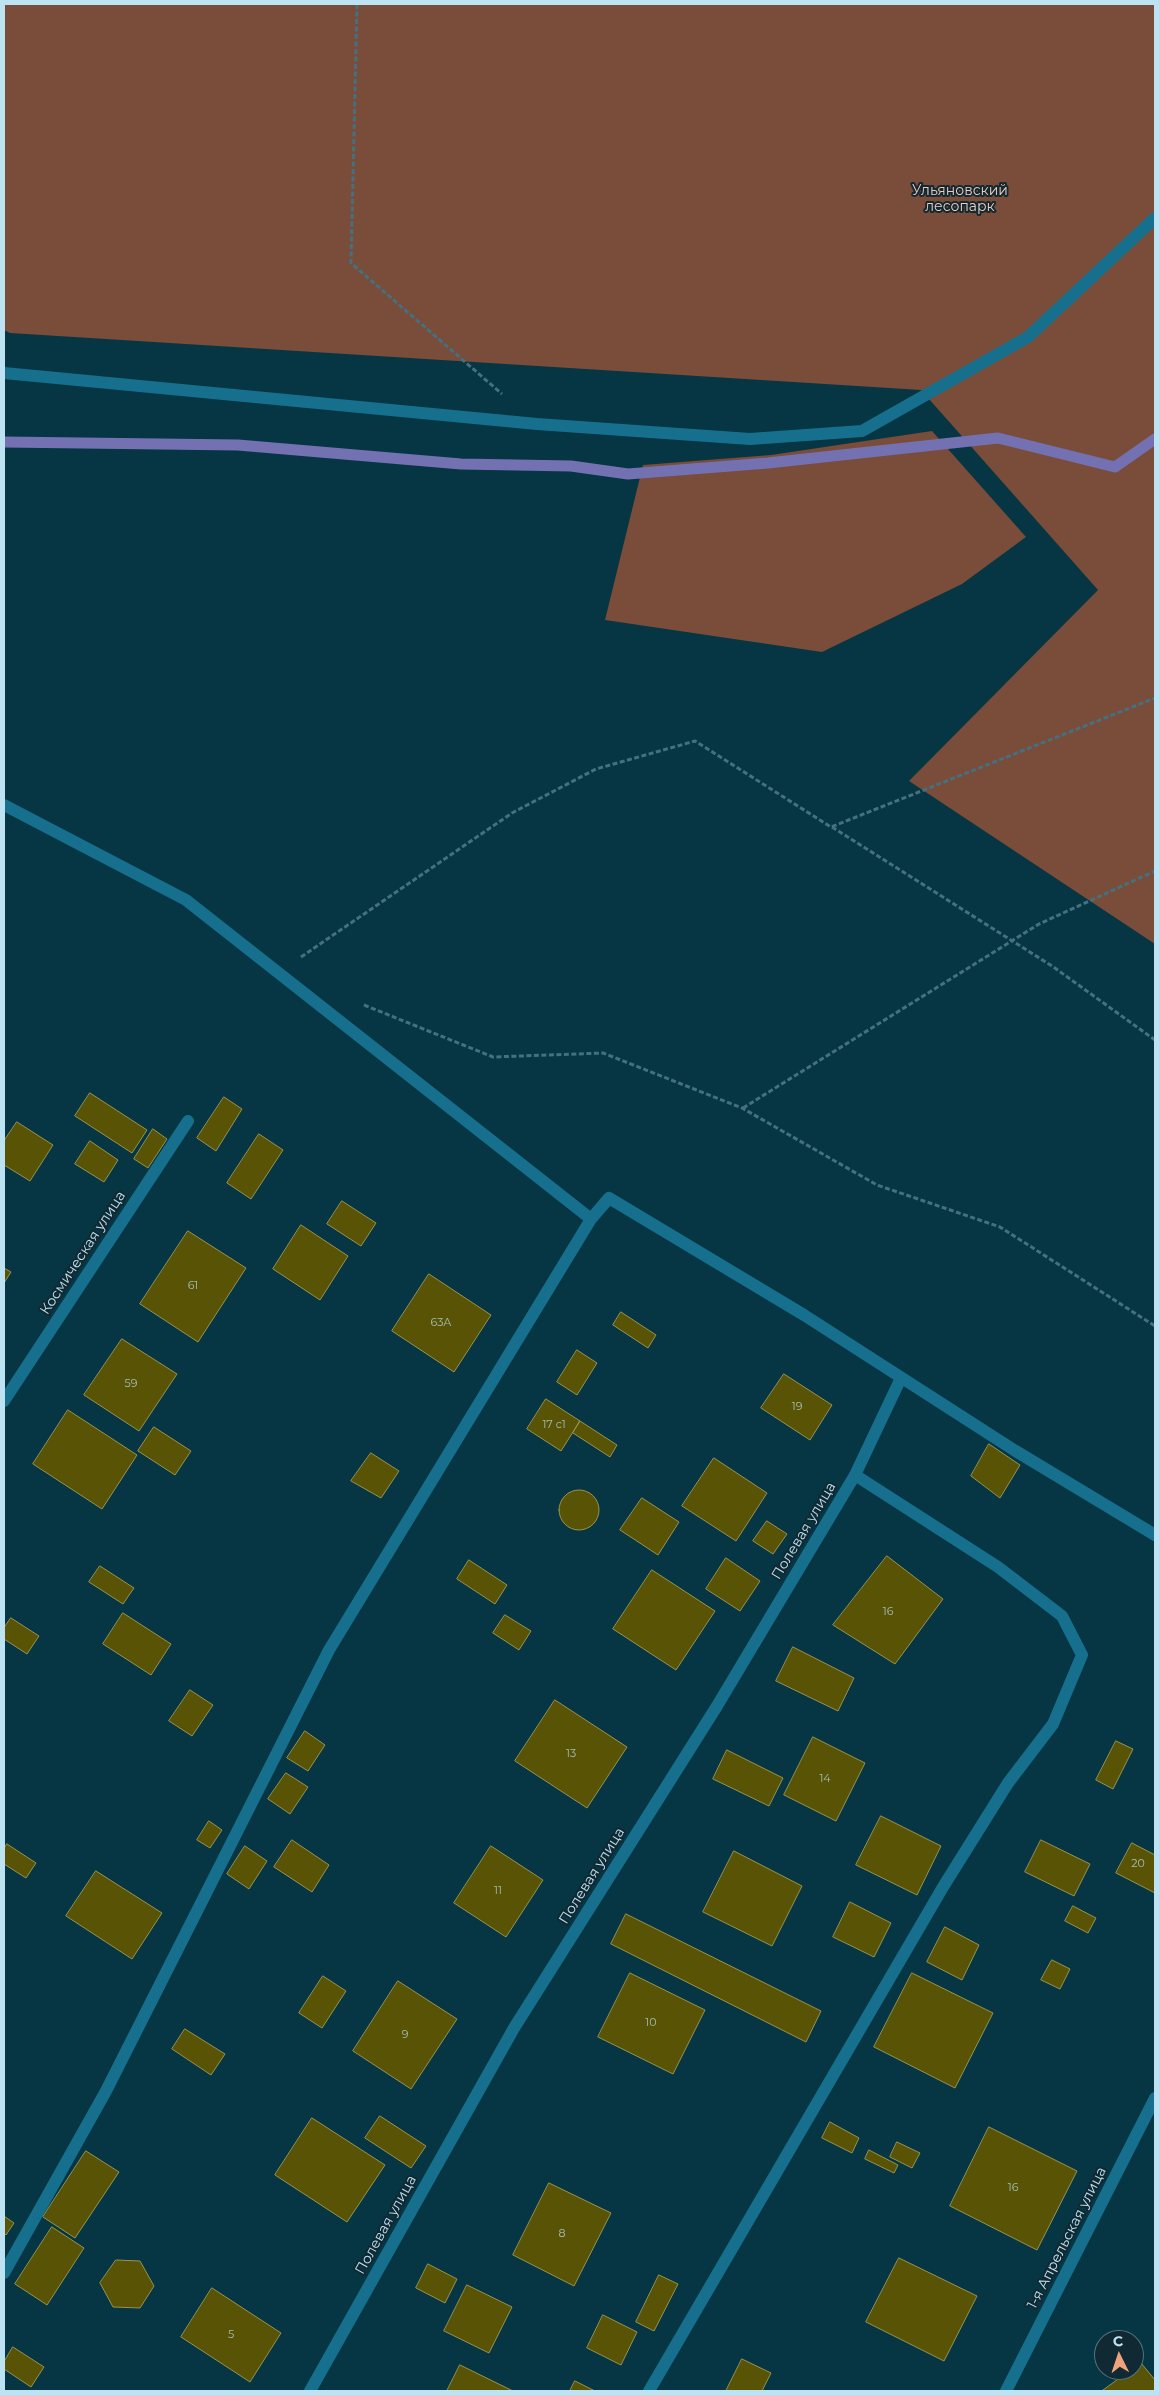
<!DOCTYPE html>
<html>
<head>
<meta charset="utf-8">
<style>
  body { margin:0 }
  #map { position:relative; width:1159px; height:2395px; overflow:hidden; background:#063544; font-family:Montserrat,sans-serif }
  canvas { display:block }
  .frame { position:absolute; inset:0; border:5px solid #bde2f2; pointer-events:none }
  .north { position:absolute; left:1094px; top:2330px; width:50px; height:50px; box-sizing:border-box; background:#102933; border:1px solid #55737f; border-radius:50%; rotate:356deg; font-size:14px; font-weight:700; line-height:20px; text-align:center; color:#bde2f2 }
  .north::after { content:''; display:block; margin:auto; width:18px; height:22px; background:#f1a17c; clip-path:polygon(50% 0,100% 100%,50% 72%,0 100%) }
</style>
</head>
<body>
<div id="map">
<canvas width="1159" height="2395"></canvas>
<div class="frame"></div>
<div class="north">С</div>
</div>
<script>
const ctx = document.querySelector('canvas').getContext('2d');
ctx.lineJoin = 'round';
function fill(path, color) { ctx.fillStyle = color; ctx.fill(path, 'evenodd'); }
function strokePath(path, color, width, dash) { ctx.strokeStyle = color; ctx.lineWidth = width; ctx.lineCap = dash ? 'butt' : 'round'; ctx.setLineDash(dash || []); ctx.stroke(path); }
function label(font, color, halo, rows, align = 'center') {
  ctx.font = font + ' Montserrat,sans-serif'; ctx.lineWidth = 4; ctx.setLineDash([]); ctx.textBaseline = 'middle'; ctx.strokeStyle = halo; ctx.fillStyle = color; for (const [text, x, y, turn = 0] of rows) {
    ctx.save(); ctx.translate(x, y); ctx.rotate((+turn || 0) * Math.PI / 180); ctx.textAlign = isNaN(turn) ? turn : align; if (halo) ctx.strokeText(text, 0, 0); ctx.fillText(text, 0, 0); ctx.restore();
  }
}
fill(new Path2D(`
  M4,4H1155V944L909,781L1098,590L921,390L10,333L4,330Z
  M932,431L1026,537L962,584L822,652L605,620L643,465L771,455Z`), '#794d39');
strokePath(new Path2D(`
  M4,442L238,445L461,464L571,466L628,474L768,463L998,438L1115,467L1155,439`), '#7471b3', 11);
const building = new Path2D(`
  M90,1093L147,1130L132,1153L75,1116Z
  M224,1097L242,1109L216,1151L197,1138Z
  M17,1122L53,1145L30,1181L4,1165V1141Z
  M153,1129L167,1139L148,1168L134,1159Z
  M259,1134L283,1150L251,1199L227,1183Z
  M90,1141L118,1160L104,1182L75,1164Z
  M342,1201L376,1223L361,1246L327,1224Z
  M301,1225L348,1256L320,1300L273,1269Z
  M188,1231L246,1268L198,1342L140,1304Z
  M4,1268L11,1272L4,1283Z
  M429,1274L491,1315L454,1372L392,1331Z
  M621,1312L656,1335L648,1348L613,1325Z
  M122,1339L177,1374L139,1431L84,1395Z
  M577,1350L597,1363L577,1395L557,1382Z
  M784,1374L832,1405L810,1440L761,1408Z
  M546,1399L580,1421L561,1451L527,1429Z
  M68,1410L137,1455L102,1509L33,1464Z
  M580,1421L617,1445L610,1457L573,1433Z
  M154,1427L191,1451L175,1475L138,1451Z
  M989,1444L1020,1465L1000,1498L971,1476Z
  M371,1453L399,1471L381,1498L351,1481Z
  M714,1458L767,1493L736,1541L682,1506Z
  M559 1510a20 20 0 1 1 40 0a20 20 0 1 1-40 0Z
  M642,1498L679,1522L658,1555L620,1530Z
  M767,1521L787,1534L773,1554L753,1541Z
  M887,1556L943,1599L895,1664L833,1625Z
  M726,1558L760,1581L740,1611L706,1589Z
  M469,1560L507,1585L495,1604L457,1579Z
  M100,1566L134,1588L123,1604L89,1582Z
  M652,1570L715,1611L676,1670L613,1629Z
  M123,1613L171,1644L151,1675L103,1644Z
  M505,1615L531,1631L519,1650L493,1633Z
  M11,1618L39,1636L27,1654L4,1639V1628Z
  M793,1647L854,1678L838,1711L776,1681Z
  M190,1690L213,1705L192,1736L169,1721Z
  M555,1700L627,1747L587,1808L515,1761Z
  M305,1731L325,1745L308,1771L287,1758Z
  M813,1737L865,1763L836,1821L784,1795Z
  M1116,1741L1133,1749L1113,1789L1096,1780Z
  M727,1750L783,1778L769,1806L713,1779Z
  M286,1773L308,1787L290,1814L268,1799Z
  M881,1816L941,1846L917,1895L856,1865Z
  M209,1821L222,1830L210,1848L197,1840Z
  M292,1840L329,1865L312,1892L274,1867Z
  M1041,1840L1090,1864L1074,1896L1025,1872Z
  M1132,1843L1155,1855V1893L1116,1873Z
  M7,1844L36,1863L26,1878L4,1864V1849Z
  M245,1846L267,1861L249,1889L227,1874Z
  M491,1846L543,1880L506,1937L454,1903Z
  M734,1851L802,1886L772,1946L703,1912Z
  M96,1871L162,1913L132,1959L66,1916Z
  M850,1902L891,1923L874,1957L833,1937Z
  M1073,1906L1096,1918L1088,1933L1065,1921Z
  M626,1914L821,2011L806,2042L611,1944Z
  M945,1927L979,1945L962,1980L927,1962Z
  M1052,1960L1070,1969L1060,1989L1041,1980Z
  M630,1973L705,2010L673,2074L598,2037Z
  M912,1973L993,2013L955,2088L874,2047Z
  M323,1976L346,1991L322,2028L299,2013Z
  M398,1981L457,2019L411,2089L353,2051Z
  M185,2029L225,2054L211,2075L172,2049Z
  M380,2116L426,2146L411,2168L365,2138Z
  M312,2118L385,2165L347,2222L275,2175Z
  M830,2122L859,2138L852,2153L822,2138Z
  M989,2127L1077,2171L1037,2250L950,2206Z
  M897,2142L920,2153L912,2168L890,2157Z
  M869,2150L898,2165L894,2173L865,2159Z
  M86,2151L119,2172L75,2238L43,2217Z
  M549,2183L611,2213L574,2286L513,2255Z
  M4,2216L14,2223L6,2235L4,2233Z
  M52,2227L84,2248L47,2305L15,2284Z
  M899,2258L977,2296L944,2361L866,2322Z
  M116,2260L140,2261L154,2286L140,2308L113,2307L100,2283Z
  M428,2264L457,2279L445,2303L416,2288Z
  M659,2275L678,2284L654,2331L636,2322Z
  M467,2285L512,2307L489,2353L444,2331Z
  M212,2288L281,2333L250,2382L181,2337Z
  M603,2315L637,2332L621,2365L587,2348Z
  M13,2347L44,2367L31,2387L4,2369V2362Z
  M742,2359L771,2373L762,2391H726Z
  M1141,2363L1155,2380V2391H1102Z
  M460,2365L513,2391H447Z
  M575,2381L595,2391H570Z`);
fill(building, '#595405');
strokePath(building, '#98934f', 1);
strokePath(new Path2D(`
  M357,4L351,263L502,394
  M832,827L1052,966L1155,1040
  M301,957L512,813L596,769L695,741L831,827L1155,698
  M364,1005L493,1057L603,1053L742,1108L877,1185L1000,1227L1155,1326
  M743,1108L1039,924L1155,871`), '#45707f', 3, [5, 2.5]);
strokePath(new Path2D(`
  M4,805L186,900L591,1219
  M4,2273L106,2091L329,1650L591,1219L609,1198L804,1315L1014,1450L1155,1535
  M649,2391L943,1887L1008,1783L1053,1724L1082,1655L1062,1616L998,1567L855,1475
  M1006,2391L1155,2098`), '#16708d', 12);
strokePath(new Path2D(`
  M4,1401L188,1121
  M310,2391L514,2028L717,1706L855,1475L901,1378`), '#16708d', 12);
strokePath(new Path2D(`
  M4,373L537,424L750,439L862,431L1028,337L1155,218`), '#16708d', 12);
label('11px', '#a4beb7', null, [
  ["61",193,1286],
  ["63А",441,1323],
  ["59",131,1384],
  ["19",797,1407],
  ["17 с1",554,1425],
  ["16",888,1612],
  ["13",571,1754],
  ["14",825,1779],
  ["20",1138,1864],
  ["11",498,1891],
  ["10",651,2023],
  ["9",405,2035],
  ["16",1013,2188],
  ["8",562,2234],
  ["5",231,2335]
]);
label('14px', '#f4cbb9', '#102933', [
  ["Ульяновский",960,191],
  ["лесопарк",960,207]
]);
label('14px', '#bde2f2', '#102933', [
  ["Космическая улица",83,1253,-57],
  ["Полевая улица",804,1531,-59],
  ["Полевая улица",592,1876,-58],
  ["Полевая улица",386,2225,-61],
  ["1-я Апрельская улица",1067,2238,-63]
]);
</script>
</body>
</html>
